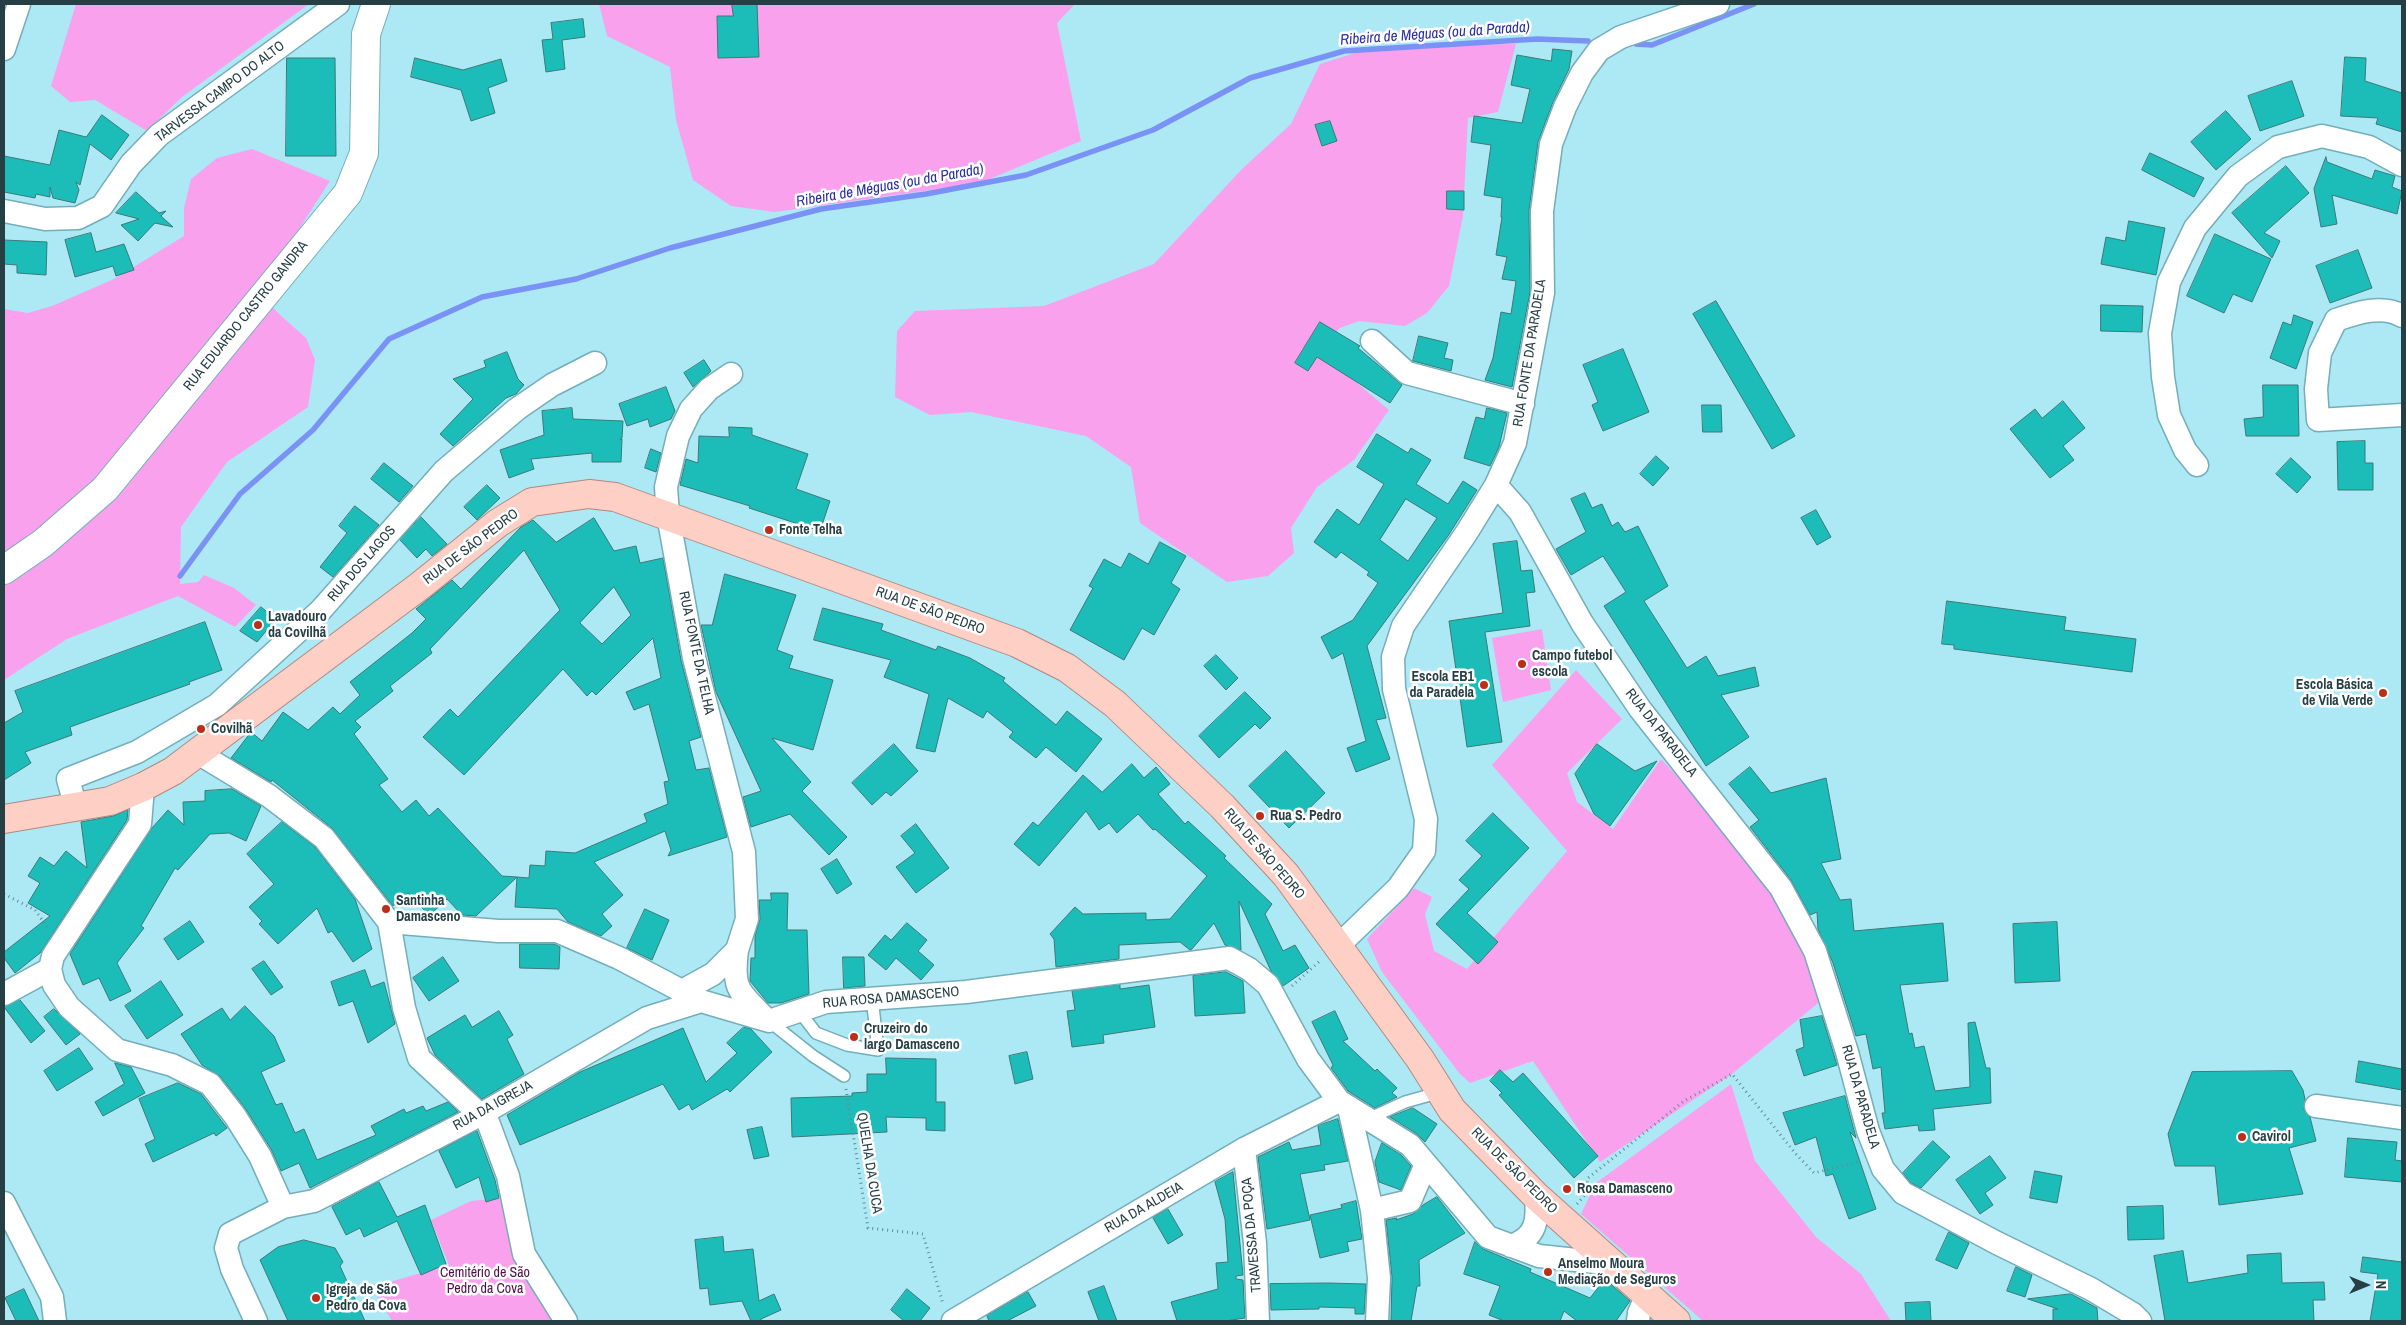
<!DOCTYPE html>
<html>
<head>
<meta charset="utf-8">
<style>
  body { margin:0 }
  #map { position:relative; width:2406px; height:1325px; overflow:hidden; background:#ace9f5; font-family:"Archivo Narrow",sans-serif }
  canvas { display:block }
  .frame { position:absolute; inset:0; border:5px solid #263f44; pointer-events:none }
  .north { position:absolute; left:2341px; top:1260px; width:50px; height:50px; -webkit-text-stroke:4px #fefefe; paint-order:stroke; rotate:90deg; font-size:14px; font-weight:700; line-height:20px; text-align:center; color:#263f44 }
  .north::after { content:''; display:block; margin:auto; width:18px; height:22px; background:#263f44; clip-path:polygon(50% 0,100% 100%,50% 72%,0 100%) }
</style>
</head>
<body>
<div id="map">
<canvas width="2406" height="1325"></canvas>
<div class="frame"></div>
<div class="north">N</div>
</div>
<script>
const ctx = document.querySelector('canvas').getContext('2d');
ctx.lineJoin = 'round';
function fill(path, color) { ctx.fillStyle = color; ctx.fill(path, 'evenodd'); }
function strokePath(path, color, width, dash) { ctx.strokeStyle = color; ctx.lineWidth = width; ctx.lineCap = dash ? 'butt' : 'round'; ctx.setLineDash(dash || []); ctx.stroke(path); }
function label(font, color, halo, rows, align = 'center') {
  ctx.font = font + ' "Archivo Narrow",sans-serif'; ctx.lineWidth = 5; ctx.setLineDash([]); ctx.textBaseline = 'middle'; ctx.strokeStyle = halo; ctx.fillStyle = color; for (const [text, x, y, turn = 0] of rows) {
    ctx.save(); ctx.translate(x, y); ctx.rotate((+turn || 0) * Math.PI / 180); ctx.textAlign = isNaN(turn) ? turn : align; if (halo) ctx.strokeText(text, 0, 0); ctx.fillText(text, 0, 0); ctx.restore();
  }
}
fill(new Path2D(`
  M76,4H309L182,97L147,131L95,100L70,102L51,86Z
  M599,4H1075L1057,23L1081,141L980,183L775,212L731,206L693,180L676,120L670,67L607,36Z
  M1516,44L1498,112L1468,118L1463,216L1449,286L1427,313L1405,326L1359,321L1340,328L1318,350L1389,410L1354,460L1317,487L1291,528L1294,553L1268,576L1227,582L1140,523L1131,467L1086,436L971,412L930,415L895,397L897,331L915,311L1044,306L1154,264L1241,170L1291,124L1320,64L1368,49L1436,45Z
  M252,149L330,181L297,232L254,287L278,313L306,338L315,360L308,407L227,462L181,527L180,584L198,582L204,575L234,588L256,605L235,627L178,596L67,639L4,680V309L28,313L52,306L114,279L184,236V208L191,179L217,158Z
  M1542,629L1551,690L1503,702L1492,638Z
  M1576,670L1622,719L1567,773L1577,802L1613,829L1661,759L1781,888L1829,994L1732,1074L1600,1162L1533,1061L1470,1083L1460,1074L1382,972L1367,939L1414,888L1432,897L1425,914L1434,951L1467,969L1567,851L1492,765Z
  M1731,1084L1755,1161L1816,1237L1861,1274L1891,1321H1703L1581,1214L1596,1183Z
  M501,1198L511,1248L555,1321H392L372,1287L449,1265L431,1220L471,1201Z`), '#f9a1ed');
strokePath(new Path2D(`
  M1636,44L1652,45L1754,4
  M180,576L240,494L313,430L389,339L482,297L576,279L670,248L821,209L926,194L1026,175L1153,130L1250,78L1344,51L1537,39L1588,41`), '#7a92f6', 5.5);
const building = new Path2D(`
  M732,4H757L759,57L718,58L717,16H733Z
  M583,19L585,37L562,40L565,69L546,72L542,40L553,39L551,23Z
  M1553,49L1572,51L1569,69L1553,102L1538,142L1529,211L1530,292L1512,387L1485,380L1493,358L1501,312L1511,314L1516,281L1502,279L1507,257L1496,255L1502,217H1501L1502,198L1484,195L1491,145L1471,142L1474,116L1522,123L1530,89L1511,85L1517,55L1551,61Z
  M2345,57L2366,58L2365,81L2402,93V132L2376,124L2378,118L2341,116Z
  M287,58H335L336,156H286Z
  M415,58L463,70L501,59L507,81L488,88L495,113L471,121L461,90L411,77Z
  M2292,81L2304,116L2260,131L2248,96Z
  M2226,111L2251,139L2216,170L2191,142Z
  M102,115L129,135L111,160L90,144L80,185L76,182L79,190L75,203L53,198L50,187V197L36,194L35,198L4,192V156L50,165L59,130L86,137Z
  M1330,121L1337,141L1322,146L1315,125Z
  M2150,153L2204,178L2194,197L2142,170Z
  M2326,157L2327,162L2372,179L2375,170L2395,176L2392,187L2402,191L2397,214L2332,195L2337,224L2321,227L2314,189Z
  M2286,166L2309,193L2264,233L2280,241L2272,258L2232,213Z
  M1447,191H1464V210L1447,209Z
  M136,192L159,213L166,211L161,216L173,227L155,223L138,241L121,225L139,219L116,213Z
  M2129,221L2165,228L2156,275L2101,264L2106,237L2125,241Z
  M91,233L96,252L124,244L134,270L116,276L113,266L75,277L65,240Z
  M2215,234L2271,259L2252,302L2233,294L2224,313L2187,296Z
  M4,240L47,242L46,275L17,273V265L4,264Z
  M2358,250L2372,288L2330,303L2316,266Z
  M1716,301L1795,436L1772,449L1693,314Z
  M2101,305L2143,306L2142,332L2101,331Z
  M2294,315L2313,322L2296,369L2270,358L2283,322L2291,325Z
  M1320,322L1360,346L1358,348L1402,385L1390,403L1317,357L1308,371L1295,363Z
  M1419,336L1448,343L1444,358L1453,360L1451,371L1413,361Z
  M1623,349L1649,412L1603,431L1592,405L1598,402L1583,365Z
  M507,352L518,379L524,385L516,394L506,398L453,446L440,434L473,399L453,379L486,367L484,361Z
  M704,360L711,371L693,387L684,373Z
  M2263,385H2298L2299,436H2246L2244,419L2263,417Z
  M666,387L675,411L671,419L650,427L648,419L627,426L619,404Z
  M2063,401L2085,428L2063,446L2074,460L2050,478L2010,429L2035,409L2042,418Z
  M1702,405H1721L1722,432H1703Z
  M572,408L573,419L623,421L622,438L620,439H622L621,462H592V453L531,459L534,469L509,478L500,450L544,435L542,411Z
  M1487,408L1507,413L1499,447L1490,466L1464,458L1476,417L1484,419Z
  M729,427L752,428V435L808,454L796,489L830,501L820,531L749,508L750,506L680,485L686,459L698,463L699,436L729,437Z
  M1377,434L1408,453L1411,448L1431,460L1416,484L1448,504L1463,481L1477,490L1448,536L1367,646L1386,718L1376,720L1390,759L1356,772L1347,748L1366,741L1343,653L1332,659L1321,637L1353,620L1378,583L1367,575L1369,572L1341,552L1336,558L1314,542L1337,509L1359,525L1384,484L1357,467ZM1406,499L1437,518L1408,561L1380,540Z
  M2365,441V463H2373V490H2338L2337,442Z
  M651,449L661,453L656,472L645,468Z
  M1656,456L1669,468L1653,486L1640,474Z
  M2291,458L2311,477L2297,493L2276,474Z
  M384,463L413,486L399,502L371,479Z
  M487,485L500,498L477,520L464,507Z
  M1585,493L1592,508L1602,504L1612,526L1618,522L1625,532L1638,526L1668,586L1644,601L1687,668L1706,656L1718,676L1755,667L1759,686L1721,695L1749,737L1706,766L1604,606L1626,592L1603,556L1571,575L1556,549L1586,532L1571,499Z
  M355,506L379,525L333,577L320,567L347,533L339,526Z
  M1816,510L1831,537L1817,545L1801,518Z
  M421,517L447,544L432,556L426,549L417,558L400,540Z
  M594,518L614,551L636,546L640,563L663,558L681,660L701,737L689,741L696,770L709,768L727,837L668,856L671,850L665,831L594,862L623,895L602,914L612,926L601,936L568,922L557,909L515,907L517,877L529,878L530,865L545,866L546,851L575,853L647,822L644,814L668,804L664,782L669,781L649,704L634,710L626,692L661,678L653,638L596,695L592,691L587,696L563,669L464,775L423,737L450,709L458,717L560,610L524,550L430,649L432,653L390,686L393,691L355,721L361,727L354,734L388,779L379,785L402,812L416,800L429,816L438,808L502,876L517,877L476,916L462,915L447,899L433,912H426L408,893L393,906L332,828L272,780L271,782L231,758L251,732L262,741L283,712L308,730L333,707L340,714L360,695L350,682L412,633L426,619L416,609L452,580L461,589L521,527L533,520L556,542ZM614,587L631,615L602,644L580,623Z
  M1517,541L1521,571L1532,570L1535,592L1526,593L1530,626L1485,632L1502,742L1467,747L1449,621L1503,613L1493,544Z
  M1160,542L1186,556L1171,583L1180,589L1154,635L1142,628L1124,660L1070,630L1093,588L1089,586L1104,559L1121,568L1129,553L1148,564Z
  M725,574L796,595L777,650L793,656L789,668L833,680L813,750L772,738L811,782L802,791L847,837L829,855L790,814L751,827L743,797L761,791L716,692L701,625H712Z
  M1947,601L2066,617L2064,630L2136,639L2132,672L1954,649V645L1942,644Z
  M261,607L276,619L257,642L240,631Z
  M823,608L883,624L881,630L936,650L938,646L970,658L1005,678L1003,681L1056,725L1067,711L1102,739L1076,772L1046,747L1036,758L1009,737L1013,732L987,711L983,718L948,698L935,752L916,748L929,694L884,677L891,660L814,640Z
  M205,622L222,670L189,682L190,684L70,727L72,735L25,752L31,763L4,780V723L23,712L15,691Z
  M1216,655L1238,678L1226,690L1204,666Z
  M1245,692L1271,718L1260,729L1255,724L1219,758L1199,736Z
  M894,744L918,771L891,796L886,792L872,805L852,783Z
  M1597,744L1635,771L1657,761L1610,826L1594,814L1575,774Z
  M1286,751L1325,793L1289,828L1249,786Z
  M1132,764L1144,778L1156,767L1170,784L1158,794L1185,824L1188,821L1226,856L1224,858L1272,904L1265,914L1283,951L1295,945L1309,968L1283,986L1271,971L1239,901L1241,950L1225,945L1214,923L1192,949L1190,950L1180,942L1119,945V959L1056,967L1054,939L1050,934L1075,907L1083,914L1146,913V920L1170,919L1207,876L1155,829L1153,830L1138,814L1117,833L1109,823L1099,830L1086,811L1039,866L1014,844L1033,822L1038,826L1083,775L1102,792Z
  M1750,767L1771,793L1826,778L1841,859L1821,863L1840,900L1851,899L1854,931L1943,923L1948,981L1900,985L1909,1034L1912,1033L1915,1048L1924,1046L1935,1091L1970,1087L1968,1023L1975,1022L1986,1068H1990L1991,1103L1933,1109L1935,1130L1919,1131L1918,1125L1885,1129L1882,1113H1885L1881,1067L1873,1069L1866,1034L1856,1036L1833,963L1818,929L1817,912L1810,915L1791,880L1750,827L1759,820L1729,784Z
  M232,789L261,806L246,841L229,833L210,834L178,870L175,868L141,926L144,928L117,963L131,991L110,1001L99,978L83,985L70,954L152,828L168,810L184,825L183,802L205,801V791Z
  M128,810L127,820L40,953L15,973L4,958V952L50,916L28,903L40,883L28,876L40,857L54,866L66,851L87,868L81,822L113,816Z
  M1493,813L1529,848L1467,913L1498,942L1478,964L1436,924L1469,889L1459,880L1482,856L1466,841Z
  M282,822L315,847L355,899L372,949L353,962L332,931L328,933L317,908L278,944L259,924L262,921L249,907L274,884L247,854Z
  M916,824L949,868L916,893L896,867L915,853L901,836Z
  M837,859L852,884L837,894L821,869Z
  M771,893H788L787,930H807L809,994L781,1003H768L750,981L751,958H755V936L760,919L759,900H771Z
  M645,909L669,920L652,960L627,948Z
  M190,921L204,942L178,960L164,939Z
  M2057,922L2060,981L2015,983L2013,924Z
  M907,923L927,940L918,951L934,965L921,980L896,958L886,970L868,955L885,935L891,940Z
  M520,944H554L560,947L559,969L520,968Z
  M443,957L459,981L429,1001L413,978Z
  M843,957H864L865,986L844,988Z
  M264,961L283,987L271,995L252,969Z
  M365,970L371,987L384,982L395,1024L368,1043L353,1001L339,1006L331,982Z
  M1226,972L1243,981L1245,1013L1195,1016L1193,976Z
  M161,981L183,1015L147,1039L125,1006Z
  M1120,985V989L1149,985L1155,1027L1103,1035L1104,1043L1072,1047L1067,1011L1075,1010L1072,991Z
  M20,1000L45,1031L31,1043L4,1007Z
  M245,1006L274,1036L285,1061L261,1072L276,1105L282,1103L295,1133L304,1129L317,1160L376,1135L371,1126L404,1109L406,1113L423,1106L426,1111L448,1102L458,1112L310,1188L299,1163L281,1171L271,1149L245,1108L220,1076L202,1065L181,1034L222,1008L230,1020Z
  M54,1009L80,1034L66,1045L44,1017Z
  M499,1011L513,1035L507,1039L524,1074L482,1099L435,1055L427,1038L465,1015L472,1027Z
  M1335,1011L1348,1039L1343,1041L1375,1071L1377,1069L1397,1088L1392,1093L1397,1097L1375,1108L1348,1091L1331,1068L1333,1065L1312,1022Z
  M1822,1016L1837,1065L1804,1076L1796,1050L1804,1047L1800,1020Z
  M744,1027L751,1029L772,1052L730,1092L727,1089L692,1110L689,1104L679,1110L663,1084L520,1145L507,1115L580,1072L683,1028L706,1082L737,1053L727,1043Z
  M79,1048L93,1069L57,1091L44,1071Z
  M1027,1052L1033,1079L1015,1084L1009,1056Z
  M886,1058L936,1059V1102H945V1131L926,1130V1118L886,1117L887,1132L792,1137L791,1098L852,1096V1093L867,1092V1074H886Z
  M2359,1061L2402,1069V1090L2356,1082Z
  M115,1063L131,1067L145,1093L103,1116L95,1102L124,1084Z
  M1500,1070L1513,1082L1523,1073L1598,1156L1574,1178L1499,1095L1502,1093L1490,1081Z
  M2292,1071L2303,1090L2305,1099L2304,1110L2310,1117L2316,1141L2289,1148L2303,1194L2219,1205L2215,1166H2175L2168,1134L2192,1072Z
  M178,1083L201,1094L227,1128L216,1136L214,1133L153,1162L145,1144L155,1139L139,1099Z
  M1845,1096L1856,1138L1850,1132L1876,1209L1849,1219L1833,1174L1826,1176L1816,1137L1795,1145L1783,1113Z
  M1413,1108L1437,1124L1425,1142L1417,1134L1390,1117Z
  M1338,1119L1348,1161L1324,1165L1325,1170L1300,1174L1310,1220L1267,1229L1258,1157L1289,1142L1292,1150L1321,1145L1318,1126Z
  M762,1127L769,1156L754,1159L747,1130Z
  M477,1131L495,1180L499,1198L486,1202L479,1177L456,1188L439,1151Z
  M2348,1138L2397,1142L2395,1160L2402,1161V1182L2345,1177Z
  M1933,1141L1950,1157L1921,1188L1911,1183L1903,1173Z
  M1382,1143L1401,1155L1411,1166L1401,1190L1379,1182L1375,1162Z
  M1990,1156L2006,1178L1985,1193L1993,1205L1980,1214L1956,1180Z
  M2035,1171L2062,1176L2057,1203L2030,1198Z
  M1233,1172L1243,1275L1236,1276V1279L1243,1280L1245,1318L1225,1321H1177L1171,1302L1218,1289L1216,1263L1228,1262L1225,1219L1215,1182Z
  M379,1182L397,1217L425,1205L446,1264L421,1275L397,1221L364,1237L360,1228L346,1235L332,1207Z
  M1437,1197L1465,1233L1419,1260L1420,1286H1417L1411,1321H1391L1392,1277L1386,1220L1397,1218L1396,1220L1413,1214L1423,1205Z
  M1356,1201L1362,1239L1347,1242L1349,1251L1320,1258L1310,1215L1342,1208L1341,1205Z
  M2163,1206L2164,1239L2128,1240L2127,1207Z
  M1168,1209L1183,1235L1168,1244L1153,1218Z
  M1949,1232L1969,1243L1957,1269L1936,1260Z
  M723,1237L724,1252L753,1249L759,1301L774,1294L781,1310L761,1319V1321H751L742,1301L710,1305L708,1288L700,1289L695,1240Z
  M304,1240L335,1248L343,1262L340,1266L365,1321H288L260,1260L278,1247Z
  M1475,1242L1483,1249L1531,1269L1530,1272L1590,1298L1605,1279L1630,1301L1616,1321H1577L1564,1311L1560,1321H1504L1489,1315L1500,1286L1464,1274Z
  M2183,1251L2188,1283L2248,1273L2247,1255L2281,1253L2282,1283L2324,1282L2325,1300H2313L2314,1321H2165L2154,1256Z
  M2363,1257L2402,1262V1321H2370L2378,1274L2361,1272Z
  M2016,1267L2032,1275L2025,1297L2007,1291Z
  M1328,1283L1366,1284L1364,1314H1355V1308L1319,1307V1309L1271,1310L1270,1284Z
  M1104,1286L1117,1321H1099L1088,1292Z
  M24,1289L39,1321H16L5,1298Z
  M907,1289L930,1308L920,1321H904L891,1310Z
  M1028,1292L1036,1306L1007,1321H989L987,1316Z
  M2071,1294L2097,1308L2098,1321H2053V1309H2058L2028,1299Z
  M1930,1302L1931,1321H1906L1905,1303Z`);
fill(building, '#1cbdb9');
strokePath(building, '#3c7977', 1);
const lane = new Path2D(`
  M799,1011L816,1033L847,1045L878,1050L872,998
  M769,1021L813,1056L844,1076
  M1368,1119L1405,1102L1441,1092`);
const street = new Path2D(`
  M4,49L19,4
  M4,211L45,219L78,218L102,206L131,164L159,135L338,4
  M2402,316C2383,304 2356,313 2336,320L2320,353L2316,389L2318,420L2402,415
  M1372,341L1407,373L1523,404
  M2197,465L2185,450L2169,415L2163,377L2160,333L2169,282L2195,228L2238,176L2278,147L2322,136L2369,147L2402,165
  M1496,485L1520,512L1582,623L1640,709L1781,888L1815,951L1847,1052L1868,1131L1883,1169L1903,1193L1997,1243L2091,1289L2133,1314L2140,1321
  M198,753L269,796L324,838L389,922L404,1008L419,1058L488,1122L508,1176L524,1254L566,1321
  M143,787L140,824L53,956L50,969L54,985L69,1007L117,1050L172,1065L210,1084L235,1116L260,1156L283,1207
  M76,808L68,779L137,752L217,705L320,611L444,471L517,409L552,385L595,363
  M389,922L498,931H557L619,958L701,1001L769,1021L826,1002L966,992L1229,958L1249,969L1268,985L1308,1059L1339,1101L1410,1145L1488,1237L1539,1256L1614,1264
  M1339,945L1398,888L1424,851L1426,819L1394,689L1393,657L1403,626L1467,532L1496,485L1515,443L1543,293L1542,211L1551,144L1565,107L1582,73L1599,50L1621,37L1718,4
  M737,950C732,990 739,992 766,1019
  M682,991L713,974L737,950L747,919L744,852L694,658L668,515L666,487L678,436L691,409L709,389L731,374
  M4,994L50,969
  M2316,1106L2402,1118
  M1349,1108L1372,1210L1379,1278L1377,1321
  M1244,1149L1255,1243L1258,1321
  M4,1203L52,1297L55,1321
  M1372,1210L1410,1201L1426,1164
  M1511,1246C1537,1237 1538,1220 1536,1196
  M256,1321L232,1269L226,1248L230,1234L283,1207L314,1201L480,1115L647,1018L701,1001
  M953,1321L1244,1149L1339,1101
  M1638,1321L1639,1313L1647,1295`);
const secondary = new Path2D(`
  M4,570L43,543L105,489L348,193L364,153L366,34L376,4`);
const primary = new Path2D(`
  M4,819L110,801L143,787L173,771L222,734L421,585L498,523L532,502L589,494L615,497L1017,643L1067,668L1115,704L1222,806L1286,875L1420,1059L1452,1110L1536,1196L1676,1321`);
strokePath(lane, '#73aeba', 14);
strokePath(street, '#73aeba', 25);
strokePath(secondary, '#73aeba', 30);
strokePath(primary, '#b2887f', 30);
strokePath(new Path2D(`
  M4,894L35,910L48,928
  M1292,986L1321,960
  M846,1089L868,1228L923,1234L943,1304
  M1577,1204L1586,1194L1588,1178L1684,1101L1732,1074L1795,1153L1814,1173L1858,1162`), '#638c94', 3, [1, 4]);
strokePath(lane, '#fff', 11);
strokePath(street, '#fff', 22);
strokePath(secondary, '#fff', 28);
strokePath(primary, '#fecfc5', 28);
for (const [x, y, r, color] of [
  [769,530,5,"#bb2f18"],
  [258,625,5,"#bb2f18"],
  [1522,664,5,"#bb2f18"],
  [1484,685,5,"#bb2f18"],
  [2383,693,5,"#bb2f18"],
  [201,729,5,"#bb2f18"],
  [1260,816,5,"#bb2f18"],
  [386,909,5,"#bb2f18"],
  [854,1037,5,"#bb2f18"],
  [2242,1137,5,"#bb2f18"],
  [1567,1189,5,"#bb2f18"],
  [1548,1272,5,"#bb2f18"],
  [316,1298,5,"#bb2f18"]
]) { const dot = new Path2D(); dot.arc(x, y, r, 0, 2 * Math.PI); ctx.fillStyle = color; ctx.fill(dot); strokePath(dot, '#fefefe', 2); }
label('14px', '#263f44', '#fefefe', [
  ["TARVESSA CAMPO DO ALTO",220,92,-37],
  ["RUA EDUARDO CASTRO GANDRA",246,316,-51],
  ["RUA FONTE DA PARADELA",1530,353,-81],
  ["RUA DE SÃO PEDRO",471,547,-37],
  ["RUA DOS LAGOS",362,564,-49],
  ["RUA DE SÃO PEDRO",930,611,20],
  ["RUA FONTE DA TELHA",696,653,78],
  ["RUA DA PARADELA",1661,733,52],
  ["RUA DE SÃO PEDRO",1264,854,49],
  ["RUA ROSA DAMASCENO",891,998,-5],
  ["RUA DA PARADELA",1860,1097,74],
  ["RUA DA IGREJA",493,1106,-29],
  ["QUELHA DA CUCA",869,1163,81],
  ["RUA DE SÃO PEDRO",1514,1171,45],
  ["RUA DA ALDEIA",1144,1208,-30],
  ["TRAVESSA DA POÇA",1252,1235,-95]
]);
label('bold 14px', '#263f44', '#fefefe', [
  ["Fonte Telha",779,530],
  ["Lavadouro",268,617],
  ["da Covilhã",268,633],
  ["Campo futebol",1532,656],
  ["escola",1532,672],
  ["Escola EB1",1474,677,"right"],
  ["da Paradela",1474,693,"right"],
  ["Escola Básica",2373,685,"right"],
  ["de Vila Verde",2373,701,"right"],
  ["Covilhã",211,729],
  ["Rua S. Pedro",1270,816],
  ["Santinha",396,901],
  ["Damasceno",396,917],
  ["Cruzeiro do",864,1029],
  ["largo Damasceno",864,1045],
  ["Cavirol",2252,1137],
  ["Rosa Damasceno",1577,1189],
  ["Anselmo Moura",1558,1264],
  ["Mediação de Seguros",1558,1280],
  ["Igreja de São",326,1290],
  ["Pedro da Cova",326,1306]
], 'left');
label('14px', '#4b1246', '#fefefe', [
  ["Cemitério de São",485,1273],
  ["Pedro da Cova",485,1289]
]);
label('italic 15px', '#292fa2', '#fefefe', [
  ["Ribeira de Méguas (ou da Parada)",1435,34,-4],
  ["Ribeira de Méguas (ou da Parada)",890,186,-10]
]);
</script>
</body>
</html>
